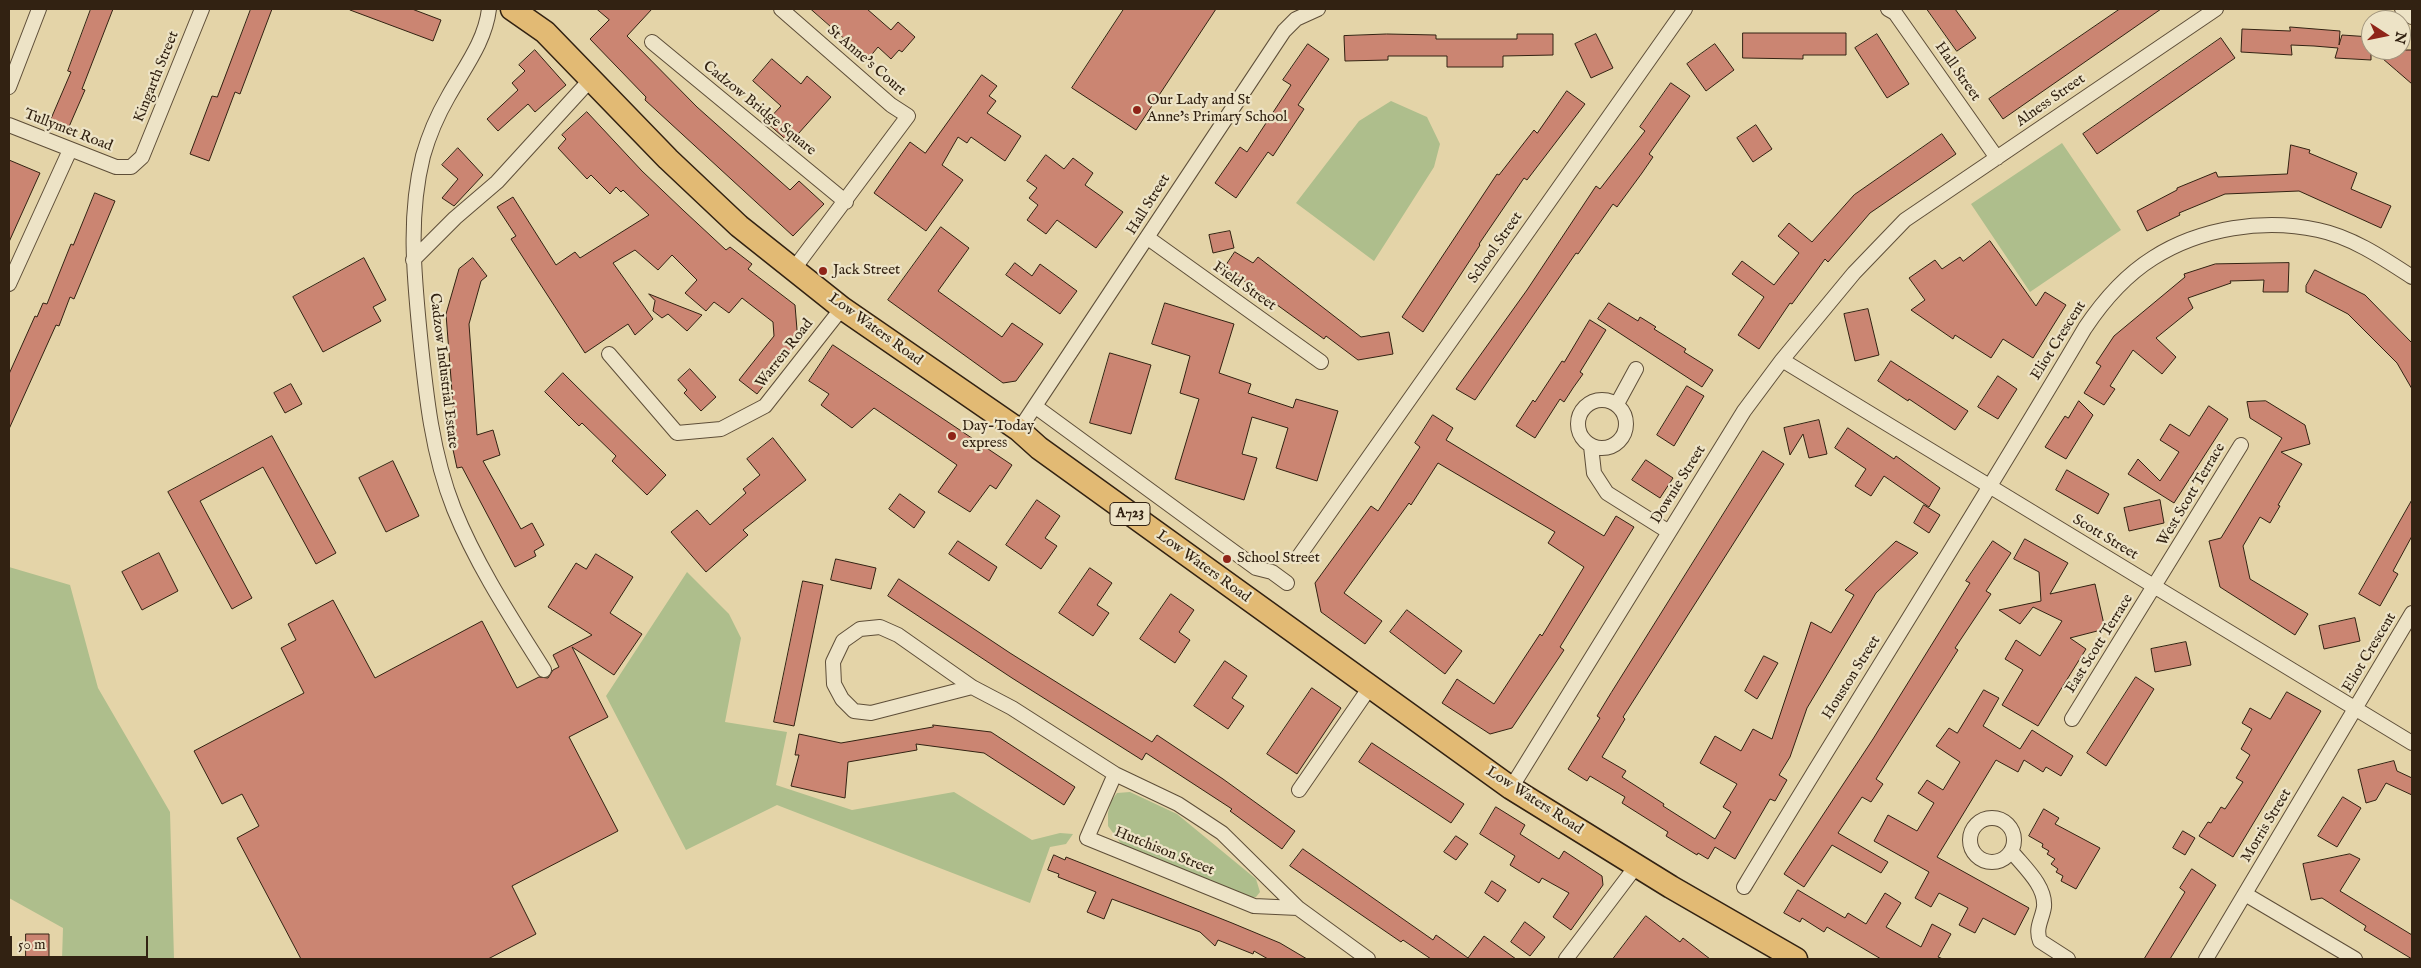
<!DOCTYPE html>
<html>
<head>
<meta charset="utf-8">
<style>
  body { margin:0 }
  #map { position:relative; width:2421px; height:968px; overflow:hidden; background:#e4d4a8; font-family:"IM FELL English",serif }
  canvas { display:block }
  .frame { position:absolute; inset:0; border:10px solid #322212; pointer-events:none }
  .north { position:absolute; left:2361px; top:10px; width:50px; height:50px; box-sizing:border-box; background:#ede3c6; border:1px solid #a2967e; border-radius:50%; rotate:101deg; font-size:14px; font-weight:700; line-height:20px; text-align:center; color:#322212 }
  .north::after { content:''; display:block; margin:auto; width:18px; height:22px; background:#8f2418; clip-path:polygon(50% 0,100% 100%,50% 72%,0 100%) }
  .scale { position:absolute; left:10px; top:936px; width:138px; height:22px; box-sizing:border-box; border:2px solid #322212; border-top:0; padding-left:6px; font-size:15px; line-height:18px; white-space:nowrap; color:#322212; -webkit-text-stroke:4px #ede3c6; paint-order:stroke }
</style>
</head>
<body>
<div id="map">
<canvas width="2421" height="968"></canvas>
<div class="frame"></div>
<div class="north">N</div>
<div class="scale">50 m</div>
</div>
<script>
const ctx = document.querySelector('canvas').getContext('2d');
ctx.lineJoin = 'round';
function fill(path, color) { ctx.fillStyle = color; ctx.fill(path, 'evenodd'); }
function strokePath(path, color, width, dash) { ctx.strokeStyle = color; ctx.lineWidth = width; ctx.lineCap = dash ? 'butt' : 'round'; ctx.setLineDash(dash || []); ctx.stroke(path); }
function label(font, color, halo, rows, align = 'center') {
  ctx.font = font + ' "IM FELL English",serif'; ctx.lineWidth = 4.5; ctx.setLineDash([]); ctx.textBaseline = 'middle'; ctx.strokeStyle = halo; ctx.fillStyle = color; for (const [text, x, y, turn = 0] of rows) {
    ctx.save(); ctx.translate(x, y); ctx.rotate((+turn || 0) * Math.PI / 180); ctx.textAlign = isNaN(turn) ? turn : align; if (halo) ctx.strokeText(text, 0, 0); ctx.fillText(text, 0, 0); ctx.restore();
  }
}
fill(new Path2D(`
  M1391,101L1427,117L1440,144L1434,167L1374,261L1296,203L1359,121Z
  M2062,143L2121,230L2030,292L1971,204Z
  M9,567L70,585L98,688L170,812L174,959H62L63,928L9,898Z
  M687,572L729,614L741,638L725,722L787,732L776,785L852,810L954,792L1032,840L1060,833L1073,834L1066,844L1050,847L1030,903L777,805L686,850L606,696Z
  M1130,792L1177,814L1256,879L1260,892L1256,897H1249L1122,845L1108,826V813L1111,801L1117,793Z`), '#aebe8c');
const building = new Path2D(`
  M91,9H113L82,89L85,90L68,129L50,121L71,72L68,71Z
  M251,9H272L240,94L235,92L209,161L190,154L212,96L217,97Z
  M350,9H412L441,20L433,41L350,10Z
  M597,9H652L627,36L697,107L790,190L799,181L824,204L793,236L645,100L646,97L590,39L609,20Z
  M811,9H867L891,30L898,22L915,37L902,52L899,50L891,59L878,47L868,59Z
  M1124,9H1216L1136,130L1072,88Z
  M1927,9H1955L1976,38L1957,51Z
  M2120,9H2161L2003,119L1989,99Z
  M2290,27L2340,31L2339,45L2342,35L2371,37V60L2335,58L2338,48L2314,46L2291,45L2292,55L2241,52L2242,29L2290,31Z
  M1743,33H1846V55H1803V59L1743,58Z
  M1387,34L1436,35V39H1517V34H1553V55L1503,56V67H1447V56H1388V60L1345,61L1344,36Z
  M1596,34L1613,68L1591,78L1575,44Z
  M1877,34L1909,84L1887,98L1855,48Z
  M2221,38L2235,58L2097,154L2083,134Z
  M1308,44L1329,59L1298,105L1304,109L1273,156L1268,152L1236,198L1215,183L1240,147L1247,152L1291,85L1283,80Z
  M1715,44L1734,70L1706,91L1687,64Z
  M535,50L566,85L535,112L528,104L498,131L487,119L518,90L512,83L525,71L519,65Z
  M2373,50H2412V84L2397,71Z
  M772,59L801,84L807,76L831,97L790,143L766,122L781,106L753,81Z
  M982,75L997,86L989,96L996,101L987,113L1021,136L1005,161L971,137L967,143L958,137L942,165L963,180L926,231L874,193L910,142L925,153Z
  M1671,83L1690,96L1649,154L1653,157L1642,173L1617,207L1613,204L1578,254L1576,253L1475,400L1456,389L1527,290L1596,186L1600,189L1645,131L1640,127Z
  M1567,91L1585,104L1527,180L1524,178L1479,244L1480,245L1423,332L1402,317L1497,174L1499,175L1534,130L1537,133Z
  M587,112L642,171L684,211L726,250L730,247L752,264L748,269L795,305L798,342L757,394L739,380L774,336L773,322L742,298L729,313L714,302L706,311L685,293L697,280L672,255L658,270L635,250L613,263L653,319L635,335L628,324L585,353L511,239L516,236L497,207L513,197L556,265L575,252L580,258L649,215L623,190L621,192L616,187L610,194L591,175L587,179L558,148L566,139L562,135Z
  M1756,125L1772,149L1753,162L1737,138Z
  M1942,134L1956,154L1870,213L1828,262L1825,259L1792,304L1790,303L1759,349L1738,335L1764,297L1732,274L1742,261L1774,285L1799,253L1778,236L1789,223L1812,242L1854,195Z
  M2291,145L2310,150L2309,153L2357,173L2351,189L2391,206L2381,228L2299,191L2225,194L2179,213L2180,215L2147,231L2137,211L2177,190V188L2216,172L2218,177L2287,174Z
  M458,148L483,175L454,206L442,198L458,179L442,165Z
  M1046,155L1064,169L1073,158L1093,173L1085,185L1123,212L1096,248L1057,220L1046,234L1027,220L1038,205L1029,198L1037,188L1027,181Z
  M9,160L40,173L9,242Z
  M95,193L115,201L74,299L70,297L59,326L56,325L9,429V374L35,316L37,317L43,303L47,304L71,244L73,245Z
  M941,227L969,248L938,291L1002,337L1012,323L1043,344L1016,381L1003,383L888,300Z
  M1230,231L1234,248L1213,253L1209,235Z
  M1990,241L2036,306L2045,292L2066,305L2033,358L2003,339L1991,358L1955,335L1953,339L1911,310L1925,300L1909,278L1935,260L1942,269L1960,257L1963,261Z
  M1235,252L1253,263L1258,257L1361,337L1389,332L1393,354L1358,360L1326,336L1324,339L1225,267Z
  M364,258L386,300L373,307L381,321L323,352L293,297Z
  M473,258L487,276L481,281L469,324L477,435L493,430L500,455L483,461L521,529L532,523L544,545L534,551L536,556L515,567L462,467L457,468L452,445L456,444L446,314L459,269Z
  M1015,263L1032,276L1040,264L1077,291L1060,314L1006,275Z
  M2289,263L2288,292H2263L2264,280L2230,281L2231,283L2188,298L2193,308L2156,338L2176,357L2162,374L2133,350L2110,386L2115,389L2104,405L2084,393L2101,366L2096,363L2114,336L2185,277L2184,274L2215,264Z
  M2315,270L2365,295L2412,343V389L2397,363L2348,314L2306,292V286Z
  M649,294L679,306L702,315L687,331L668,314L662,318L653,311L655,301Z
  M1165,303L1234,324L1219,373L1251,384L1248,393L1293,408L1296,399L1338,411L1317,481L1276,468L1288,428L1252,417L1242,454L1257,458L1244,500L1175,479L1199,399L1180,393L1190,356L1152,344Z
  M1609,303L1638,321L1640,317L1656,327L1654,329L1686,349L1684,352L1713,370L1702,387L1598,319Z
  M1868,309L1879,355L1855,361L1844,314Z
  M1590,320L1606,330L1580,372L1583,374L1573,388L1564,402L1560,399L1535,438L1516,426L1533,400L1535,402L1562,361L1564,362Z
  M833,345L1012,465L996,489L990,485L970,512L938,492L957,465L874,408L852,428L821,405L829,394L809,381Z
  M1110,353L1151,365L1131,434L1090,423Z
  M1891,361L1968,411L1955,430L1909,399L1908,401L1878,381Z
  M690,369L716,397L701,411L684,393L687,390L678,380Z
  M563,373L666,475L647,495L612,461L616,456L582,423L579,426L545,392Z
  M1998,376L2017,389L1998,419L1978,407Z
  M291,384L302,404L285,413L274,393Z
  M1687,386L1704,396L1674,446L1657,435Z
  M2079,401L2093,415L2066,459L2045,447L2065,416L2068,418Z
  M2266,401L2305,425L2310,444L2281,452L2302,464L2278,505L2280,506L2270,523L2260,517L2243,546L2250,579L2308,614L2295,635L2220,587L2209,541L2221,538L2282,438L2250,418L2247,402Z
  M2209,406L2228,419L2174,503L2128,474L2138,459L2160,481L2179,452L2160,440L2170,424L2189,436Z
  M1433,415L1453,428L1446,440L1604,536L1616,516L1634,527L1560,647L1564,650L1512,728L1490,734L1442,703L1457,679L1494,704L1540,634L1542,636L1584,567L1548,543L1555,532L1438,463L1411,505L1409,503L1344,593L1382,621L1365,644L1321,612L1315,583L1371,506L1378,511L1420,447L1415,443Z
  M1819,420L1827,454L1809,458L1803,434L1790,455L1784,428Z
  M1848,428L1894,459L1896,456L1940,488L1929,507L1884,476L1871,496L1855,486L1866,469L1835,448Z
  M272,436L336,553L316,564L263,467L200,501L252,598L232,609L168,492Z
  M773,438L806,480L743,530L748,535L706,572L671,532L697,510L710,525L746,493L743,489L760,475L747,459Z
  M1763,451L1784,464L1623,717L1625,719L1602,757L1626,771L1622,777L1664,804L1663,806L1715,839L1731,812L1723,807L1737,784L1700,763L1715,736L1741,751L1753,729L1772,739L1811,622L1831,633L1854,595L1845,590L1896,541L1918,553L1876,593L1807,708L1790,757L1779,775L1787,780L1775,801L1770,799L1735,859L1715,847L1708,859L1698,853L1697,855L1666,836L1668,832L1622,803L1625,797L1590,776L1587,781L1568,769L1600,718L1597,716L1611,693Z
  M1646,460L1673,478L1660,498L1632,480Z
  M393,461L419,516L386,532L359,478Z
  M2067,470L2109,494L2098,514L2056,490Z
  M900,494L925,512L914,528L889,509Z
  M1037,500L1060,516L1045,538L1057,546L1041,569L1006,545Z
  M2160,500L2164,523L2129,531L2124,508Z
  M2412,500V536L2393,571L2398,574L2380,606L2359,594Z
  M1924,505L1940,515L1929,533L1914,523Z
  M2025,539L2068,563L2050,594L2095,584L2105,629L2070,638L2086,649L2038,726L2002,705L2023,670L2005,659L2016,640L2040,656L2062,621L2033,607L2020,624L1999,610L2041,601L2039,572L2014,559Z
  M958,541L997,567L989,581L949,554Z
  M1993,541L2011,553L1986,591L1991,594L1955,648L1958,650L1876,779L1883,784L1871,802L1862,797L1838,833L1888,862L1881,873L1832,845L1804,887L1784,874L1873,739L1970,583L1966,581Z
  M159,553L178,591L142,610L122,572Z
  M596,554L633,577L610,613L642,634L614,675L572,647L608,717L569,737L618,831L512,886L536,934L488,959H301L237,838L259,826L242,794L222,804L194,751L304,693L281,648L296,640L288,624L333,600L375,678L482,621L517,688L539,677L548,678L553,670L559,667L553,655L592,635L548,607L576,563L586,569Z
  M836,559L876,568L871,589L831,580Z
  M1090,568L1112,583L1097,605L1109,613L1093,636L1059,613Z
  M899,579L1010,653L1152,742L1157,735L1223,779L1295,831L1282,849L1230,811L1232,809L1146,753L1142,760L1012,678L888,596Z
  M803,581L823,585L794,726L774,722Z
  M1171,594L1194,610L1179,632L1190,640L1175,663L1140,639Z
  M1407,610L1462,651L1445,674L1390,632Z
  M2355,618L2360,641L2324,649L2319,626Z
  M2186,642L2191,665L2155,672L2151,649Z
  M1764,656L1778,663L1757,699L1745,691Z
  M1225,661L1247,676L1232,698L1244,706L1228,729L1194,706Z
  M2136,677L2154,689L2106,766L2087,753Z
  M1312,688L1341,708L1297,774L1267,754Z
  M1984,690L1999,698L1983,726L2020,749L2032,730L2073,756L2061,776L2046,767L2043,772L2024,760L2018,772L1996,760L1937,857L2029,908L2015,935L1983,918L1975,933L1959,925L1968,908L1939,893L1931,907L1915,898L1929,872L1874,841L1888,815L1917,831L1934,803L1918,793L1927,780L1943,790L1960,762L1936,746L1949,728L1957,733Z
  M2287,692L2321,711L2233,857L2199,836L2208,822L2211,823L2221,807L2225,809L2243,782L2236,778L2250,755L2241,749L2252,729L2242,723L2248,712L2250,708L2270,719Z
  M933,725L991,732L1075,787L1064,805L984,753L916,744L917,750L848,762L845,798L791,786L799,755H795L799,734L841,743L933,727Z
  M1372,743L1464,804L1451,823L1359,762Z
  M2394,761L2397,771L2412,778V795L2386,783L2376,800L2366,803L2358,770Z
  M2343,797L2361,808L2337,847L2318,836Z
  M1496,807L1525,825L1520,834L1559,859L1564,851L1602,876L1603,885L1571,930L1553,917L1569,893L1542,878L1539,883L1510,865L1515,856L1480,834Z
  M2044,809L2059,818L2055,824L2100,848L2076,889L2061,881L2063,876L2056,872L2058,869L2051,864L2055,859L2047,854L2049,851L2042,847L2043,844L2029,836Z
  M2183,831L2195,838L2185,855L2173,848Z
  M1456,836L1468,844L1456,860L1444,852Z
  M1303,849L1433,940L1436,935L1468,958L1484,936L1516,959H1431L1403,940L1401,942L1290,866Z
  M2350,854L2360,859L2340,891L2412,935V959L2364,930L2366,926L2322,898L2311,900L2303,864Z
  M1054,855L1065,860L1066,857L1232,923L1280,943L1307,959H1268L1254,951L1253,954L1218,940L1215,946L1200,932L1112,899L1104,919L1087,912L1096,892L1058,877L1059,874L1048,870Z
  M2192,869L2216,885L2170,959H2144L2185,892L2180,888Z
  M1492,881L1506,890L1498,902L1485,893Z
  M1798,890L1845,918L1848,913L1866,924L1885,893L1901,903L1886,927L1921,947L1932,924L1951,934L1938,957L1943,959H1881L1827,927L1824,932L1802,918L1800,922L1784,913Z
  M1646,916L1680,942L1683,938L1710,959H1613Z
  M1525,922L1545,937L1530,956L1511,942Z
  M26,934H49V959H26Z`);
fill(building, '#cb8572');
strokePath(building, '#322212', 1);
const street = new Path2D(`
  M489,9C485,42 464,68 448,97C437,116 429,135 423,156C408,216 414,275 420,336C426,395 432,454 454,509C477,566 512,619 544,670
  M781,9L891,105L908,116L793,270
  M1888,9L1895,13L1997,158
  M2402,9L2412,17
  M652,42L846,202
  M9,87L39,9
  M9,125L116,167H131L142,157L202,9
  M1148,238L1321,362
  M413,260L455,218L497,182L592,78
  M9,284L70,150
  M609,354L677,433L721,429L765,406L842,308
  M1782,360L2412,743
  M1578 424a24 24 0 1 1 48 0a24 24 0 1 1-48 0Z
  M1617,404L1636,369
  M1036,407L1256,568L1272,572L1287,583
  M1019,430L1284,31L1296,19L1318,9
  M1591,446L1594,473L1607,493L1669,532
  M1299,556L1685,9
  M972,687L871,713L854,711L842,699L834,684L833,662L843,641L860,629L880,627L898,635L972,687L1012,708L1115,774L1178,804L1222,833L1298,908L1368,959
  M2072,719L2241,445
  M1115,774L1087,838L1254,906L1298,908
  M1511,788L1744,411L1782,360L1854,273L1905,220L2216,9
  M1299,790L1370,687
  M1970 840a22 22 0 1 1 44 0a22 22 0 1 1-44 0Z
  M2012,852C2024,867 2046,886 2044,907C2042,920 2035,928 2040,941L2068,959
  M1744,887C1857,700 1974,516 2085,328C2103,301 2126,275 2153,258C2200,228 2264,218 2318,230C2352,237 2383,258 2412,277
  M2245,894L2355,959
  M1566,959L1637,865
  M2206,959L2412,613`);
const primary = new Path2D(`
  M512,9L545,32L668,159L739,226L842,308L1019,430L1039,448L1511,788L1671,887L1796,959`);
strokePath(street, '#5e4e38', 16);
strokePath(primary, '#322212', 25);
strokePath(street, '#ede3c6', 14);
strokePath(primary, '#e2ba74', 22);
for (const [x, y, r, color] of [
  [1137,110,5,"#8f2418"],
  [823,271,5,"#8f2418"],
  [952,436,5,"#8f2418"],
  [1227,559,5,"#8f2418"]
]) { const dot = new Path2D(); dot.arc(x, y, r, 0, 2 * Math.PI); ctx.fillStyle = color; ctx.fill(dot); strokePath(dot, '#ede3c6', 2); }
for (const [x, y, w] of [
  [1130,514,40]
]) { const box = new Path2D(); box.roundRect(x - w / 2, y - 11.5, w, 23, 4); ctx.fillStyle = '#ede3c6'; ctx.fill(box); strokePath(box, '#322212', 1); }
label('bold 14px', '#322212', null, [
  ["A723",1130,514]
]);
label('15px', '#322212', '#ede3c6', [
  ["St Anne's Court",866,61,41],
  ["Hall Street",1957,72,55],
  ["Kingarth Street",157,77,-68],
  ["Alness Street",2051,101,-35],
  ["Cadzow Bridge Square",759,109,39],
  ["Tullymet Road",68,131,21],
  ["Hall Street",1149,205,-58],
  ["School Street",1496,248,-55],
  ["Field Street",1244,287,35],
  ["Low Waters Road",875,330,36],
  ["Eliot Crescent",2059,341,-58],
  ["Warren Road",785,354,-52],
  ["Cadzow Industrial Estate",443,371,83],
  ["Downie Street",1679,485,-58],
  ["West Scott Terrace",2192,495,-59],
  ["Scott Street",2105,538,31],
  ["Low Waters Road",1203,567,36],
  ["East Scott Terrace",2100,644,-58],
  ["Eliot Crescent",2370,653,-59],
  ["Houston Street",1852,678,-58],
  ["Low Waters Road",1534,801,33],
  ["Morris Street",2267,826,-59],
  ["Hutchison Street",1164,852,22]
]);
label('15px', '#322212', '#ede3c6', [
  ["Our Lady and St",1147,101],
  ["Anne's Primary School",1147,118],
  ["Jack Street",833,271],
  ["Day-Today",962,427],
  ["express",962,444],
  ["School Street",1237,559]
], 'left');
</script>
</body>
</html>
